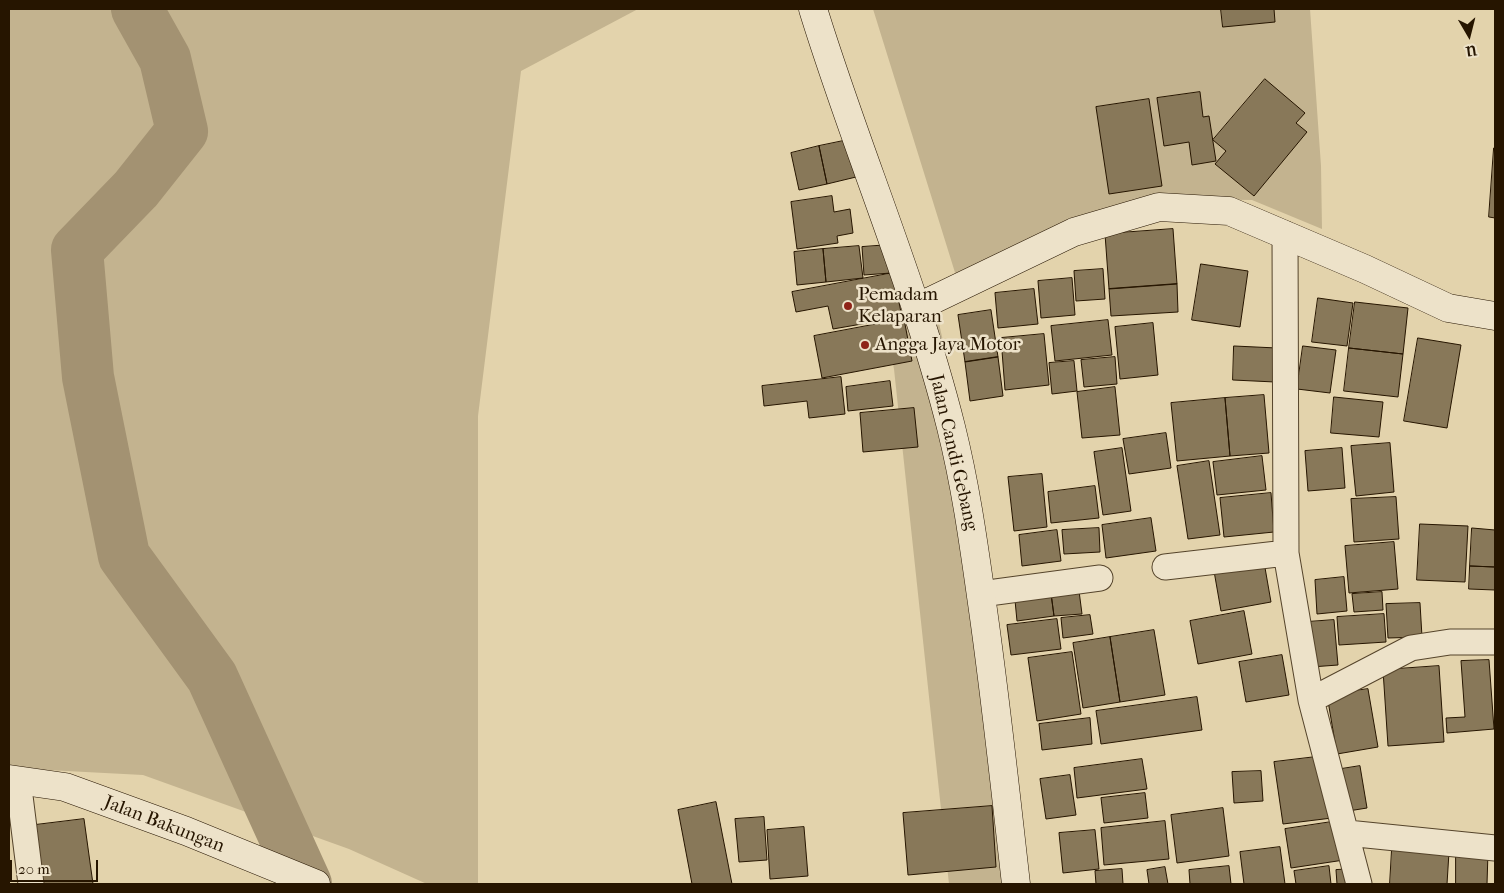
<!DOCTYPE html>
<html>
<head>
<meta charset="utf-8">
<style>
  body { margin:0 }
  #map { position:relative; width:1504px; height:893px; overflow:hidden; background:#e3d3ac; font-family:"IM FELL French Canon",serif }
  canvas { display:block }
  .frame { position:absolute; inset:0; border:10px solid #261500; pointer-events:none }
  .north { position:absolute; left:1444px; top:10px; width:50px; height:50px; -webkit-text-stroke:4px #ede2c9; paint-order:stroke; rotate:172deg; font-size:14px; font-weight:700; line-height:20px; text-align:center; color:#261500 }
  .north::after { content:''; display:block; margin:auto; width:18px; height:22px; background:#261500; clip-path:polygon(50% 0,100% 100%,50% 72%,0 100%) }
  .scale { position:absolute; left:10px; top:860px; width:88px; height:22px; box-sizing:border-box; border:2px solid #261500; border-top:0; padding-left:6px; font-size:15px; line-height:18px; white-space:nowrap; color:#261500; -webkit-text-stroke:4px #ede2c9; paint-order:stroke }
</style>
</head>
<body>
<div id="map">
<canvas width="1504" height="893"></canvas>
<div class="frame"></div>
<div class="north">U</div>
<div class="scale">20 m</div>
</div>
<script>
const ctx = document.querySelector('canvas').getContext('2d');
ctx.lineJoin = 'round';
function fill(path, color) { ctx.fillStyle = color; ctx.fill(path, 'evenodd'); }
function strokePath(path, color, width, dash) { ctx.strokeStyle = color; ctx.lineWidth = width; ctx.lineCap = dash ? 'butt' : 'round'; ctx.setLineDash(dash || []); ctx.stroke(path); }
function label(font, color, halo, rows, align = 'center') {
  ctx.font = font + ' "IM FELL French Canon",serif'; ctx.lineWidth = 5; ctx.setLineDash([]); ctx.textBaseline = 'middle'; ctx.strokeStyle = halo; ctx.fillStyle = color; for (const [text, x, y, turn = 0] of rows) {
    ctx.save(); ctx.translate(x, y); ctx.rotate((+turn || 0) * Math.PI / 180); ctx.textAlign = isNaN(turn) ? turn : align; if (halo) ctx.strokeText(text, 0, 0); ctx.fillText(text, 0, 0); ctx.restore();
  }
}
fill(new Path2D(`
  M9,9H638L521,71L478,416V884H427L349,849L143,775L9,768Z
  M873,9H1310L1321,166L1322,229L1252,200L1166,199L957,279Z
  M936,310L986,532L1030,884H949L894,369L882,311Z`), '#c3b38f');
strokePath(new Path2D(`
  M137,9L165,59L182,131L136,189L77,250L88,377L124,556L212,677L306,884`), '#a39272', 52);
const building = new Path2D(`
  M1221,9H1274L1275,22L1223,27Z
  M1265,79L1305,113L1296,123L1307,132L1254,196L1215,164L1226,151L1213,140Z
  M1200,92L1203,117L1209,116L1216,161L1192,165L1189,142L1164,146L1157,98Z
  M1149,99L1162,186L1109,194L1096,107Z
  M848,140L856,177L827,184L819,146Z
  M819,146L827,184L799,190L791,153Z
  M1494,148H1495V218L1489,217Z
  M832,196L834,212L850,209L853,233L837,236L838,243L797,249L791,202Z
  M1173,229L1177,284L1109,289L1105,234Z
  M889,245L891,273L864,275L862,247Z
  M859,246L863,278L826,282L823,249Z
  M823,249L826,282L797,285L794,252Z
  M1201,264L1248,271L1240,327L1192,320Z
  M1103,269L1105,299L1076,301L1074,271Z
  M893,273L902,317L833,329L828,306L796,312L792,292Z
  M1072,278L1075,315L1041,318L1038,281Z
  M1177,284L1178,312L1111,316L1109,289Z
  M1034,289L1038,324L998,328L995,293Z
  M1318,298L1353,303L1347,346L1312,342Z
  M1355,302L1408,308L1403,354L1349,348Z
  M991,310L998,357L965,362L958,315Z
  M904,319L912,361L822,378L814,336Z
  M1108,320L1112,355L1055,361L1051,326Z
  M1153,323L1158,375L1120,379L1115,327Z
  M1044,334L1049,385L1005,390L1001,338Z
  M1418,338L1461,345L1447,428L1404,421Z
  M1234,346L1277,348L1275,382L1233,380Z
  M1303,346L1336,350L1330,393L1297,389Z
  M1349,348L1403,354L1398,397L1344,391Z
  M998,357L1003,396L970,401L965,362Z
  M1115,357L1117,384L1084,387L1081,360Z
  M1074,361L1077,391L1052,394L1049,363Z
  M841,377L845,414L809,418L807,401L764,406L762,386Z
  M890,381L893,406L848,411L846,387Z
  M1115,387L1120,435L1082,438L1077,392Z
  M1264,395L1269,453L1230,456L1225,398Z
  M1334,397L1383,402L1379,437L1331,433Z
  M1225,398L1230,456L1177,461L1171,403Z
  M914,408L918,447L863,452L860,413Z
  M1166,433L1171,468L1129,474L1123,439Z
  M1390,443L1394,492L1356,496L1351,446Z
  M1122,448L1131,511L1103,515L1094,452Z
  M1342,448L1345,488L1308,491L1305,451Z
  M1262,456L1266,490L1217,495L1213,462Z
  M1209,461L1220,535L1188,539L1177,466Z
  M1042,474L1047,527L1014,531L1008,477Z
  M1095,486L1099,518L1051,523L1048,492Z
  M1271,493L1274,532L1224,537L1220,498Z
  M1396,497L1399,539L1354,542L1351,499Z
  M1151,518L1156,551L1106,558L1102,525Z
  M1420,524L1468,526L1465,582L1417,580Z
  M1099,528L1100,552L1064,554L1062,530Z
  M1472,528L1495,530V567L1470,566Z
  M1057,530L1061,561L1022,566L1019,535Z
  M1394,542L1398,589L1349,593L1345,546Z
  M1264,562L1271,602L1221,611L1214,571Z
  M1470,566L1495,567V590L1469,589Z
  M1344,577L1347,611L1317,614L1315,580Z
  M1078,583L1082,614L1054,616L1050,586Z
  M1050,586L1054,616L1017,621L1014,590Z
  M1382,592L1383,610L1354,612L1352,594Z
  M1420,603L1422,637L1388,638L1386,604Z
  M1244,611L1252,654L1198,664L1190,621Z
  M1384,614L1386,642L1339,645L1337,617Z
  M1090,615L1093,634L1063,638L1061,618Z
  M1057,619L1061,649L1011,655L1007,625Z
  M1334,620L1338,665L1311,667L1307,622Z
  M1154,630L1165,695L1120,702L1110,637Z
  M1110,637L1120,702L1083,708L1073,643Z
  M1072,652L1081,714L1037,721L1028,658Z
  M1282,655L1289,695L1246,702L1239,662Z
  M1489,660L1494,729L1447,733L1446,718L1465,717L1461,661Z
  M1439,666L1444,742L1388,746L1383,670Z
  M1368,689L1378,747L1337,754L1327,695Z
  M1197,697L1202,730L1101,744L1096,711Z
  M1090,718L1092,744L1042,750L1039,724Z
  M1324,756L1332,818L1283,824L1274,762Z
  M1142,759L1147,789L1077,798L1074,768Z
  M1360,766L1367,808L1342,812L1335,770Z
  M1261,771L1263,801L1234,803L1232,772Z
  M1070,775L1076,815L1046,819L1040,779Z
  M1145,793L1148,818L1104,823L1101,798Z
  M716,802L732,884H692L678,810Z
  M992,806L996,867L908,875L903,813Z
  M1223,808L1229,856L1177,863L1171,815Z
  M764,817L767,860L739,862L735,819Z
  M84,819L93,884H42L35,825Z
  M1165,821L1169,859L1104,865L1101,828Z
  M1338,821L1344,860L1291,868L1285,829Z
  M804,827L808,876L770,879L767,830Z
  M1095,830L1099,869L1063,873L1059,833Z
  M1280,847L1285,884H1244L1240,852Z
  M1392,849L1449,852L1447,884H1390Z
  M1456,852H1488L1487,884H1456Z
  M1229,866L1231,884H1190L1189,870Z
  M1329,866L1331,884H1296L1294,871Z
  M1165,867L1168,884H1149L1147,870Z
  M1122,869L1123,884H1096L1095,871Z
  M1353,869V884H1337L1336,870Z`);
fill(building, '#887859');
strokePath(building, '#261500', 1);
const street = new Path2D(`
  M1285,234L1286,553L1311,700L1359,884
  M1165,567L1286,553
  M981,594L1100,578
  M1311,700L1411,648L1450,642H1495
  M18,780L31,884
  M1347,833L1495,848`);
const secondary = new Path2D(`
  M813,9C856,149 915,284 951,427C965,483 973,539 981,596C995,692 1005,788 1016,884
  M916,308L1074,232L1159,207L1229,211L1365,269L1448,308L1495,316
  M9,779L65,787L186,831L316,884`);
strokePath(street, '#55442b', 27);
strokePath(secondary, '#261500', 29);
strokePath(street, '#ede2c9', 25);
strokePath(secondary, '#ede2c9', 28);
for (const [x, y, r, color] of [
  [848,306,5,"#8f2418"],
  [865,345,5,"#8f2418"]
]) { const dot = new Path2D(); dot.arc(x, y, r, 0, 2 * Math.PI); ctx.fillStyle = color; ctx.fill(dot); strokePath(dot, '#ede2c9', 2); }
label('19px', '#261500', '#ede2c9', [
  ["Pemadam",858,295],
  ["Kelaparan",858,317],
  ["Angga Jaya Motor",875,345]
], 'left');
label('19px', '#261500', '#ede2c9', [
  ["Jalan Candi Gebang",953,453,77],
  ["Jalan Bakungan",164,825,21]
]);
</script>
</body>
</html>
